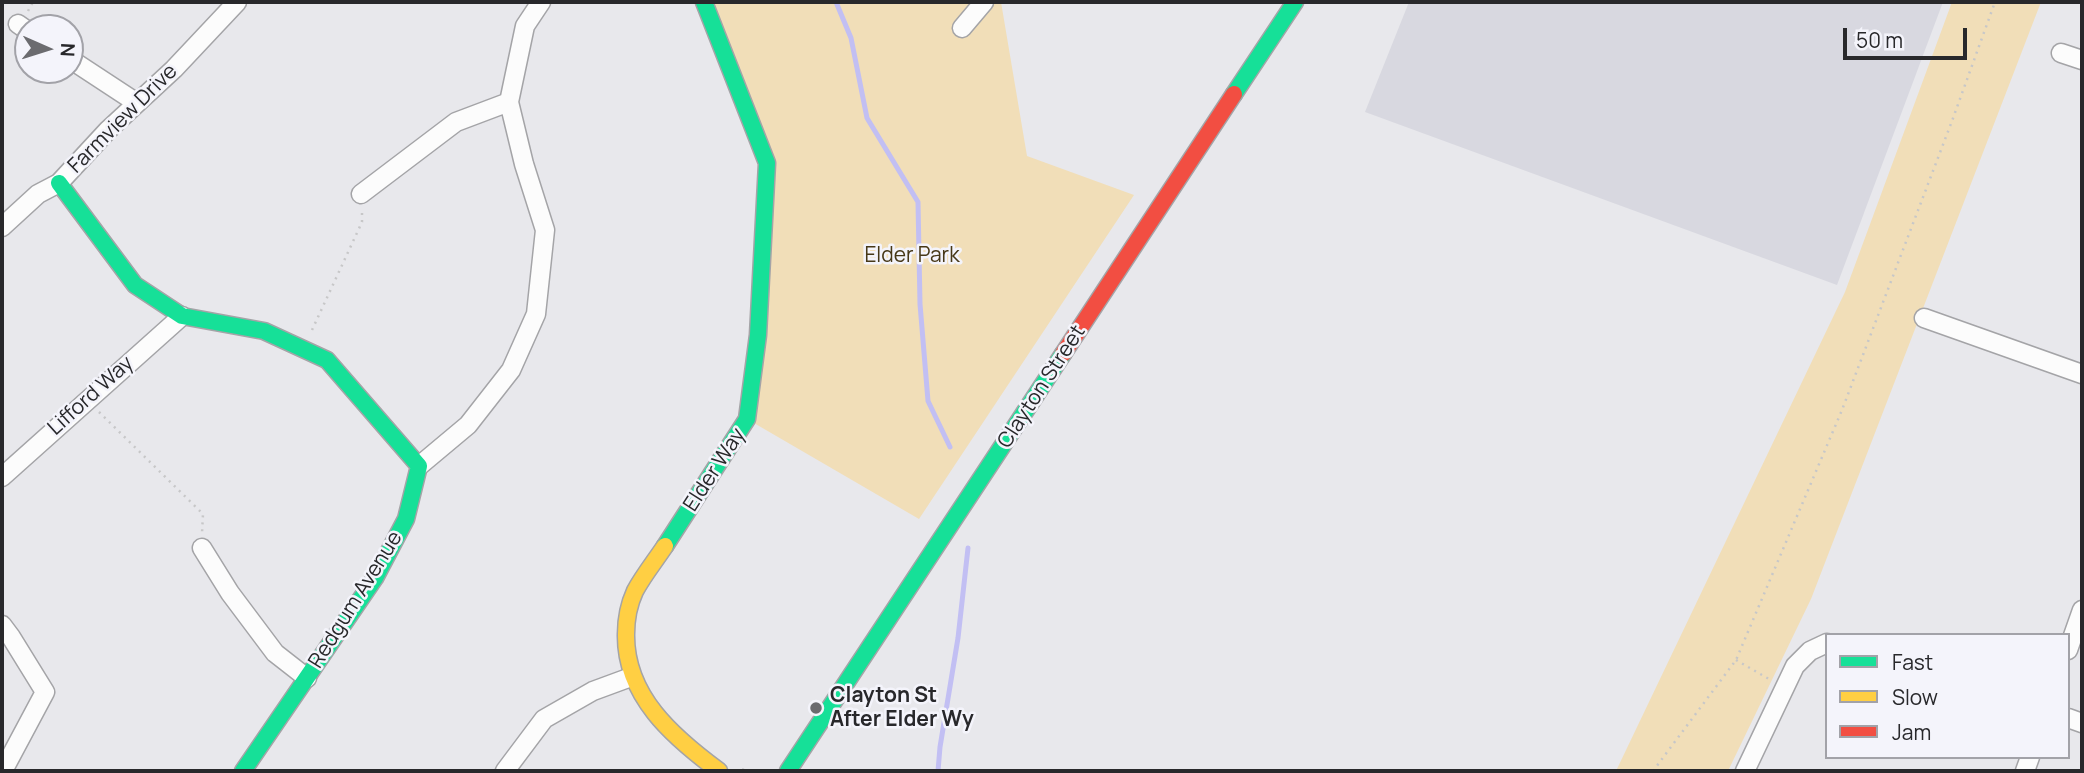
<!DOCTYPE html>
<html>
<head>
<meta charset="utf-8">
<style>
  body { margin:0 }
  #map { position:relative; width:2084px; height:773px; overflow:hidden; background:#e8e8ec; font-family:Manrope,sans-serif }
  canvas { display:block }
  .frame { position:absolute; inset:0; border:4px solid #28282b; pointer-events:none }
  .legend { position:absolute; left:1825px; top:633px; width:245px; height:126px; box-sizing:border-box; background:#f4f4fb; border:2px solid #a2a2a8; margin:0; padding:9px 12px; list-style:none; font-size:21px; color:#28282b }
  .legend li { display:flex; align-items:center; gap:14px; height:35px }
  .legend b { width:35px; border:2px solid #a2a2a8 }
  .north { position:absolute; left:14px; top:14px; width:70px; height:70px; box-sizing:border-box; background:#f4f4fb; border:2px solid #a2a2a8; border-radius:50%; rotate:93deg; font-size:19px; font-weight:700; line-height:28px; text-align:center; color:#28282b }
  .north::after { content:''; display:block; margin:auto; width:24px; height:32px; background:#6b6b6f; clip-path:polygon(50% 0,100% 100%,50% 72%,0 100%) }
  .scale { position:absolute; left:1843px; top:28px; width:124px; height:32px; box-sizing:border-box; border:4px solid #28282b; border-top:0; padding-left:9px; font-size:21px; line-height:24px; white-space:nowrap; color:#28282b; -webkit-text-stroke:5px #f4f4fb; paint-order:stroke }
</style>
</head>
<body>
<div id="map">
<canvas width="2084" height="773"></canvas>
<div class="frame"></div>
<ul class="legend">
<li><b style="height:9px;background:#16e098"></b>Fast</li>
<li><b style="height:9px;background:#ffcf43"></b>Slow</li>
<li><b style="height:9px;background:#f24e42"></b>Jam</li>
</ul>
<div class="north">N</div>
<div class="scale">50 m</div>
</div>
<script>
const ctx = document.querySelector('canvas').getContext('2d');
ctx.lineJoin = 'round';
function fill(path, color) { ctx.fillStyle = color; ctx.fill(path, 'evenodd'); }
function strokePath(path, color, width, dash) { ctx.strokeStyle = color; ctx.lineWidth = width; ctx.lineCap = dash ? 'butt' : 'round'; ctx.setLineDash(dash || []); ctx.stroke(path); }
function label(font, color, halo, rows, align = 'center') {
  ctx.font = font + ' Manrope,sans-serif'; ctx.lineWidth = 5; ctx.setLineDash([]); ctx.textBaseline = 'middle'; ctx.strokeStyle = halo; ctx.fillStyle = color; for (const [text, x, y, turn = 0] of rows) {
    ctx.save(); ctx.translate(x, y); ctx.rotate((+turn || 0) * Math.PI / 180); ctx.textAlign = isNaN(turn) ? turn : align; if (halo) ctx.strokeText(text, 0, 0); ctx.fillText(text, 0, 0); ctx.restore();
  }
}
fill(new Path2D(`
  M1409,2H1943L1837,285L1365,112Z`), '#d8d8e0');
fill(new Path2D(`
  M704,2H1001L1027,156L1134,195L919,519L747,419L767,163Z
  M1952,2H2041L1811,599L1728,771H1616L1845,292Z`), '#f1deb8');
strokePath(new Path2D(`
  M836,2L851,38L867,118L918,202L920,304L928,401L950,447
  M938,771L940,747L958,638L968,548`), '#c2bff3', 5);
const street = new Path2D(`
  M18,24L28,31
  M962,28L984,2
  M2061,53L2082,60
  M70,59L137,103
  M361,194L456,122L509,102
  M2,227L38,194L59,183L108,130L174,69L237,2
  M1924,318L2082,374
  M419,466L468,425L511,370L536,314L545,230L524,164L509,102L525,26L541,2
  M2,477L182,316
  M202,548L230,593L275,653L307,678
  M2,625L11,637L45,692L5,767
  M2068,650L2082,610
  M2068,718L2082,723
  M505,771L544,719L593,691L631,677
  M1745,771L1795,666L1810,651L1827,643
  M2025,771L2030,757`);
const fast = new Path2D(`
  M1234,94L1295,2
  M59,183L135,285L182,316L264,331L327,360L419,466L406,519L375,578L243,771
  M665,546L747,419L758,335L767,163L704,2
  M788,771L1063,354`);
const slow = new Path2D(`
  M665,546C655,561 643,576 635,591C629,604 626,620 626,634C625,696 673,737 719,771`);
const jam = new Path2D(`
  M1063,354L1234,94`);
strokePath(street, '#a4a4a7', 21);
strokePath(fast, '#a4a4a7', 19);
strokePath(slow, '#a4a4a7', 19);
strokePath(jam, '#a4a4a7', 19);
strokePath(new Path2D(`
  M28,11L33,2
  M312,330L362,222V211
  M99,412L203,514L202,533
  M1736,660L1769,679
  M742,769L746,771
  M1653,771L1736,660L1842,410L1952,121L1995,2`), '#c7c7c8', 2.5, [2, 5]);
strokePath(street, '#fcfcfc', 18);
strokePath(fast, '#16e098', 16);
strokePath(slow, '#ffcf43', 16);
strokePath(jam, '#f24e42', 16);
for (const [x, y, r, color] of [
  [816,708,7,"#6b6b6f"]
]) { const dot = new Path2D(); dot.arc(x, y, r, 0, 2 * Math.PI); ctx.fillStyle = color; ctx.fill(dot); strokePath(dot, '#f4f4fb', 2.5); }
label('21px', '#28282b', '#f4f4fb', [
  ["Farmview Drive",123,119,-45],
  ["Clayton Street",1042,387,-57],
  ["Lifford Way",91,396,-42],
  ["Elder Way",715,470,-57],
  ["Redgum Avenue",356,600,-58]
]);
label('21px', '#473817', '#f4f4fb', [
  ["Elder Park",912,256]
]);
label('bold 21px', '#28282b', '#f4f4fb', [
  ["Clayton St",830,696],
  ["After Elder Wy",830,720]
], 'left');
</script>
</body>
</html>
